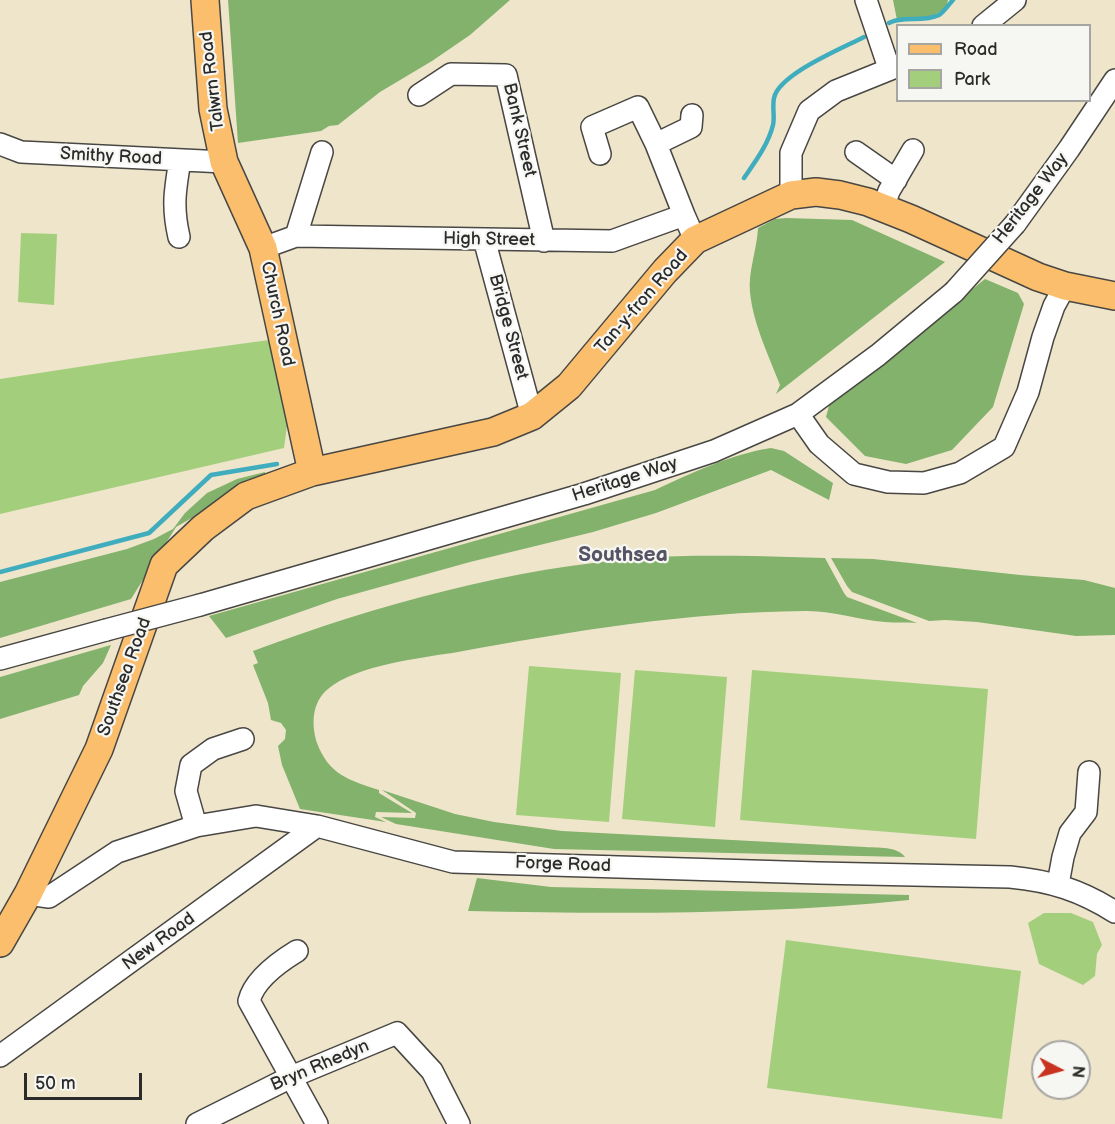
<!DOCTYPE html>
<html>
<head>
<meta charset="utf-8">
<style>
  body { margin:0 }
  #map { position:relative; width:1115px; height:1124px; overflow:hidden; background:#efe5cb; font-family:"Balsamiq Sans",sans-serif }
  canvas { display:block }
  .legend { position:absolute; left:896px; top:24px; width:195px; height:78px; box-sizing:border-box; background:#f6f6f2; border:2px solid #a5a5a2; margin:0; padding:8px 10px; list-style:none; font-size:18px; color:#2b2b2b }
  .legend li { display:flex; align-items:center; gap:12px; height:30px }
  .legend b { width:30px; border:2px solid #a5a5a2 }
  .north { position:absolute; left:1031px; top:1040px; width:60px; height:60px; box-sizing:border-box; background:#f6f6f2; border:2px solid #a5a5a2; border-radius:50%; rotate:96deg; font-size:16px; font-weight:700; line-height:24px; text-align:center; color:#2b2b2b }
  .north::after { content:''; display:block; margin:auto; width:21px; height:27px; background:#c8321e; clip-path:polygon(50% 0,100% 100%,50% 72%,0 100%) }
  .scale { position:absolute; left:24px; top:1073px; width:118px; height:27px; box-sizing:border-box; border:3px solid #2b2b2b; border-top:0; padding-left:8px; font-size:18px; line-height:21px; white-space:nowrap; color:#2b2b2b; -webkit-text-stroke:4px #f6f6f2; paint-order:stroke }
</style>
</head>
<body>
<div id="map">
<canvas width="1115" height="1124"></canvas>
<ul class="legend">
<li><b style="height:8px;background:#fabe6d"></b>Road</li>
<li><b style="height:16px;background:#a3cf7c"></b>Park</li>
</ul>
<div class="north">N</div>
<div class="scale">50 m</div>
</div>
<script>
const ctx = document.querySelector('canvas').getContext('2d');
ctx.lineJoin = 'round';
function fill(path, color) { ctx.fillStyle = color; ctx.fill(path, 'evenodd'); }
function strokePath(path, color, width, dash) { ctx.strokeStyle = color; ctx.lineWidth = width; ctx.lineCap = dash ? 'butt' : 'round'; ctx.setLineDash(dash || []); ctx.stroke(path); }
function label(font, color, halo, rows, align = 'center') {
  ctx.font = font + ' "Balsamiq Sans",sans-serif'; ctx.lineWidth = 4.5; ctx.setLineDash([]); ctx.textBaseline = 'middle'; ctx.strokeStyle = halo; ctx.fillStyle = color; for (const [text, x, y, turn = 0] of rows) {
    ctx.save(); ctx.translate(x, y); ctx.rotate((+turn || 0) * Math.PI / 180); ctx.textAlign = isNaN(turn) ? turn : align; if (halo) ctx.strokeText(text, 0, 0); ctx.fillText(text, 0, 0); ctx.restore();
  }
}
fill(new Path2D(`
  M21,233L57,234L54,305L18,302Z
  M269,340L287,426L284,448L0,514V379L144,357Z
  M529,666L621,673L609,822L516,815Z
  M635,670L727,677L715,827L622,819Z
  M752,670L988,689L976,839L740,820Z
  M1044,913H1071L1093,922L1102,945L1097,954L1095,976L1083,985L1039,964L1028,923Z
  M786,940L1021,971L1002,1119L767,1088Z`), '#a3cf7c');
fill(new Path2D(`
  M228,0H510L470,35L432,61L380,92L338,125L329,126L321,131L238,143Z
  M893,0H948L946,8L933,16L897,20Z
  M786,218L852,220L945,262L776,394L780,385C769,356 753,324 750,292C748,272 757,249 758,228L775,219Z
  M985,279L1018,293L1024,304L993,407L952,450L906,464L865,456L826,417L830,402Z
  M771,448L784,451L833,483L829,500L771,470L656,513L593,532L470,562L337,599L226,638L209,616L655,490C692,473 731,454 771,448Z
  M265,472V476L176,527L131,599L0,638V582L127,549L154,539L173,529L185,513L207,493L237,479Z
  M754,556L825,558L844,593L847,597L917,623C907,622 896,623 885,622C858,620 831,610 804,611C688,612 572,631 458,652C421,658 356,665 328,689C312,702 311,724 317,743C329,775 349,780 379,790V793L412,813L376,812L375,817L386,822L300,809L282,765L278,746L285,739L286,730L281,723L271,720L268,703L253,665L258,663L253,651C377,605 513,567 645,558C681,555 718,556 754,556Z
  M831,558L873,559L1020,575L1084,580L1115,588V635L1076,636L977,622L945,620L929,621L852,592L847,586Z
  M111,645L103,663L83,686L79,695L0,719V677Z
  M382,790L455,814L494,822L562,831L865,847C878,848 897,846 905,857L554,849L396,824L381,817L415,818L416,813Z
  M477,878L551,887L909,895V900C762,915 615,914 468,911Z`), '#82b26c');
strokePath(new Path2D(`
  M889,23C903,15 923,23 939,15C944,12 949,4 953,0
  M744,178C755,162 768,145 773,125C775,117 772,107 774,98C779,74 843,48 864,37
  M0,572L149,533L211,475L277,464`), '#40adbe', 4.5);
const minor = new Path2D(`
  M866,0L889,68
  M983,26L1015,0
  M419,95L451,74L506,75L544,241
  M0,144L21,152L224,162
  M656,144L691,127L692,115
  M856,152L896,180
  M600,154L592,127L638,107L656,144L684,215
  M791,195V153L809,111L836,91L898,66
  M883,208L889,191L913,150
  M1015,224L1069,149L1115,80
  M296,236L322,152
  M179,237C172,207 175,190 180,160
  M484,239L532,416
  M263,248L296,236L612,241L684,215L695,240
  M798,414L819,444L854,474L888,482L924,483L960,473L1004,447L1028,392L1043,337L1054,306L1065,286
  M200,605L584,494L714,451L798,414L878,355L954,292
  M0,659L106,630
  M196,826L186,791L191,765L213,749L243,739
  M1058,884L1063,857L1070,833L1086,812L1089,772
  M28,894L49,897L117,852L196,826L256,816L317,826L453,862L818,873L1010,877C1051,881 1080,890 1115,912
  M297,951C279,962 254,980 249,1001L317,1124
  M0,1056L317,826
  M197,1124L291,1077L397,1033L432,1071L459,1124`);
const major = new Path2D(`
  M205,0L213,109L224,162L263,248L312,472
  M0,943L28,894L99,749L164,565L203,528L246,496L312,472L493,432L532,416L569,386L665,271L695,240L791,195L816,192L840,195L868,202L911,219L1038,277L1065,286L1115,296`);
strokePath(minor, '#484743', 24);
strokePath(major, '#484743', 30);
strokePath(minor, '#fff', 21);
strokePath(major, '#fabe6d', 27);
const minorBridge = new Path2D(`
  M954,292L1015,224
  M106,630L200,605`);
strokePath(minorBridge, '#484743', 24, []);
strokePath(minorBridge, '#fff', 21);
label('18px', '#2b2b2b', '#f6f6f2', [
  ["Talwrn Road",213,81,-97],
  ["Bank Street",519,130,77],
  ["Smithy Road",111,157,3],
  ["Heritage Way",1031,199,-52],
  ["High Street",489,240,1],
  ["Tan-y-fron Road",642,302,-49],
  ["Church Road",277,314,78],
  ["Bridge Street",508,327,75],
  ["Heritage Way",625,480,-18],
  ["Southsea Road",125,677,-70],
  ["Forge Road",563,865,2],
  ["New Road",159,942,-36],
  ["Bryn Rhedyn",320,1066,-23]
]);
label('bold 21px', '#565365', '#f6f6f2', [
  ["Southsea",623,556]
]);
</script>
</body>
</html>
